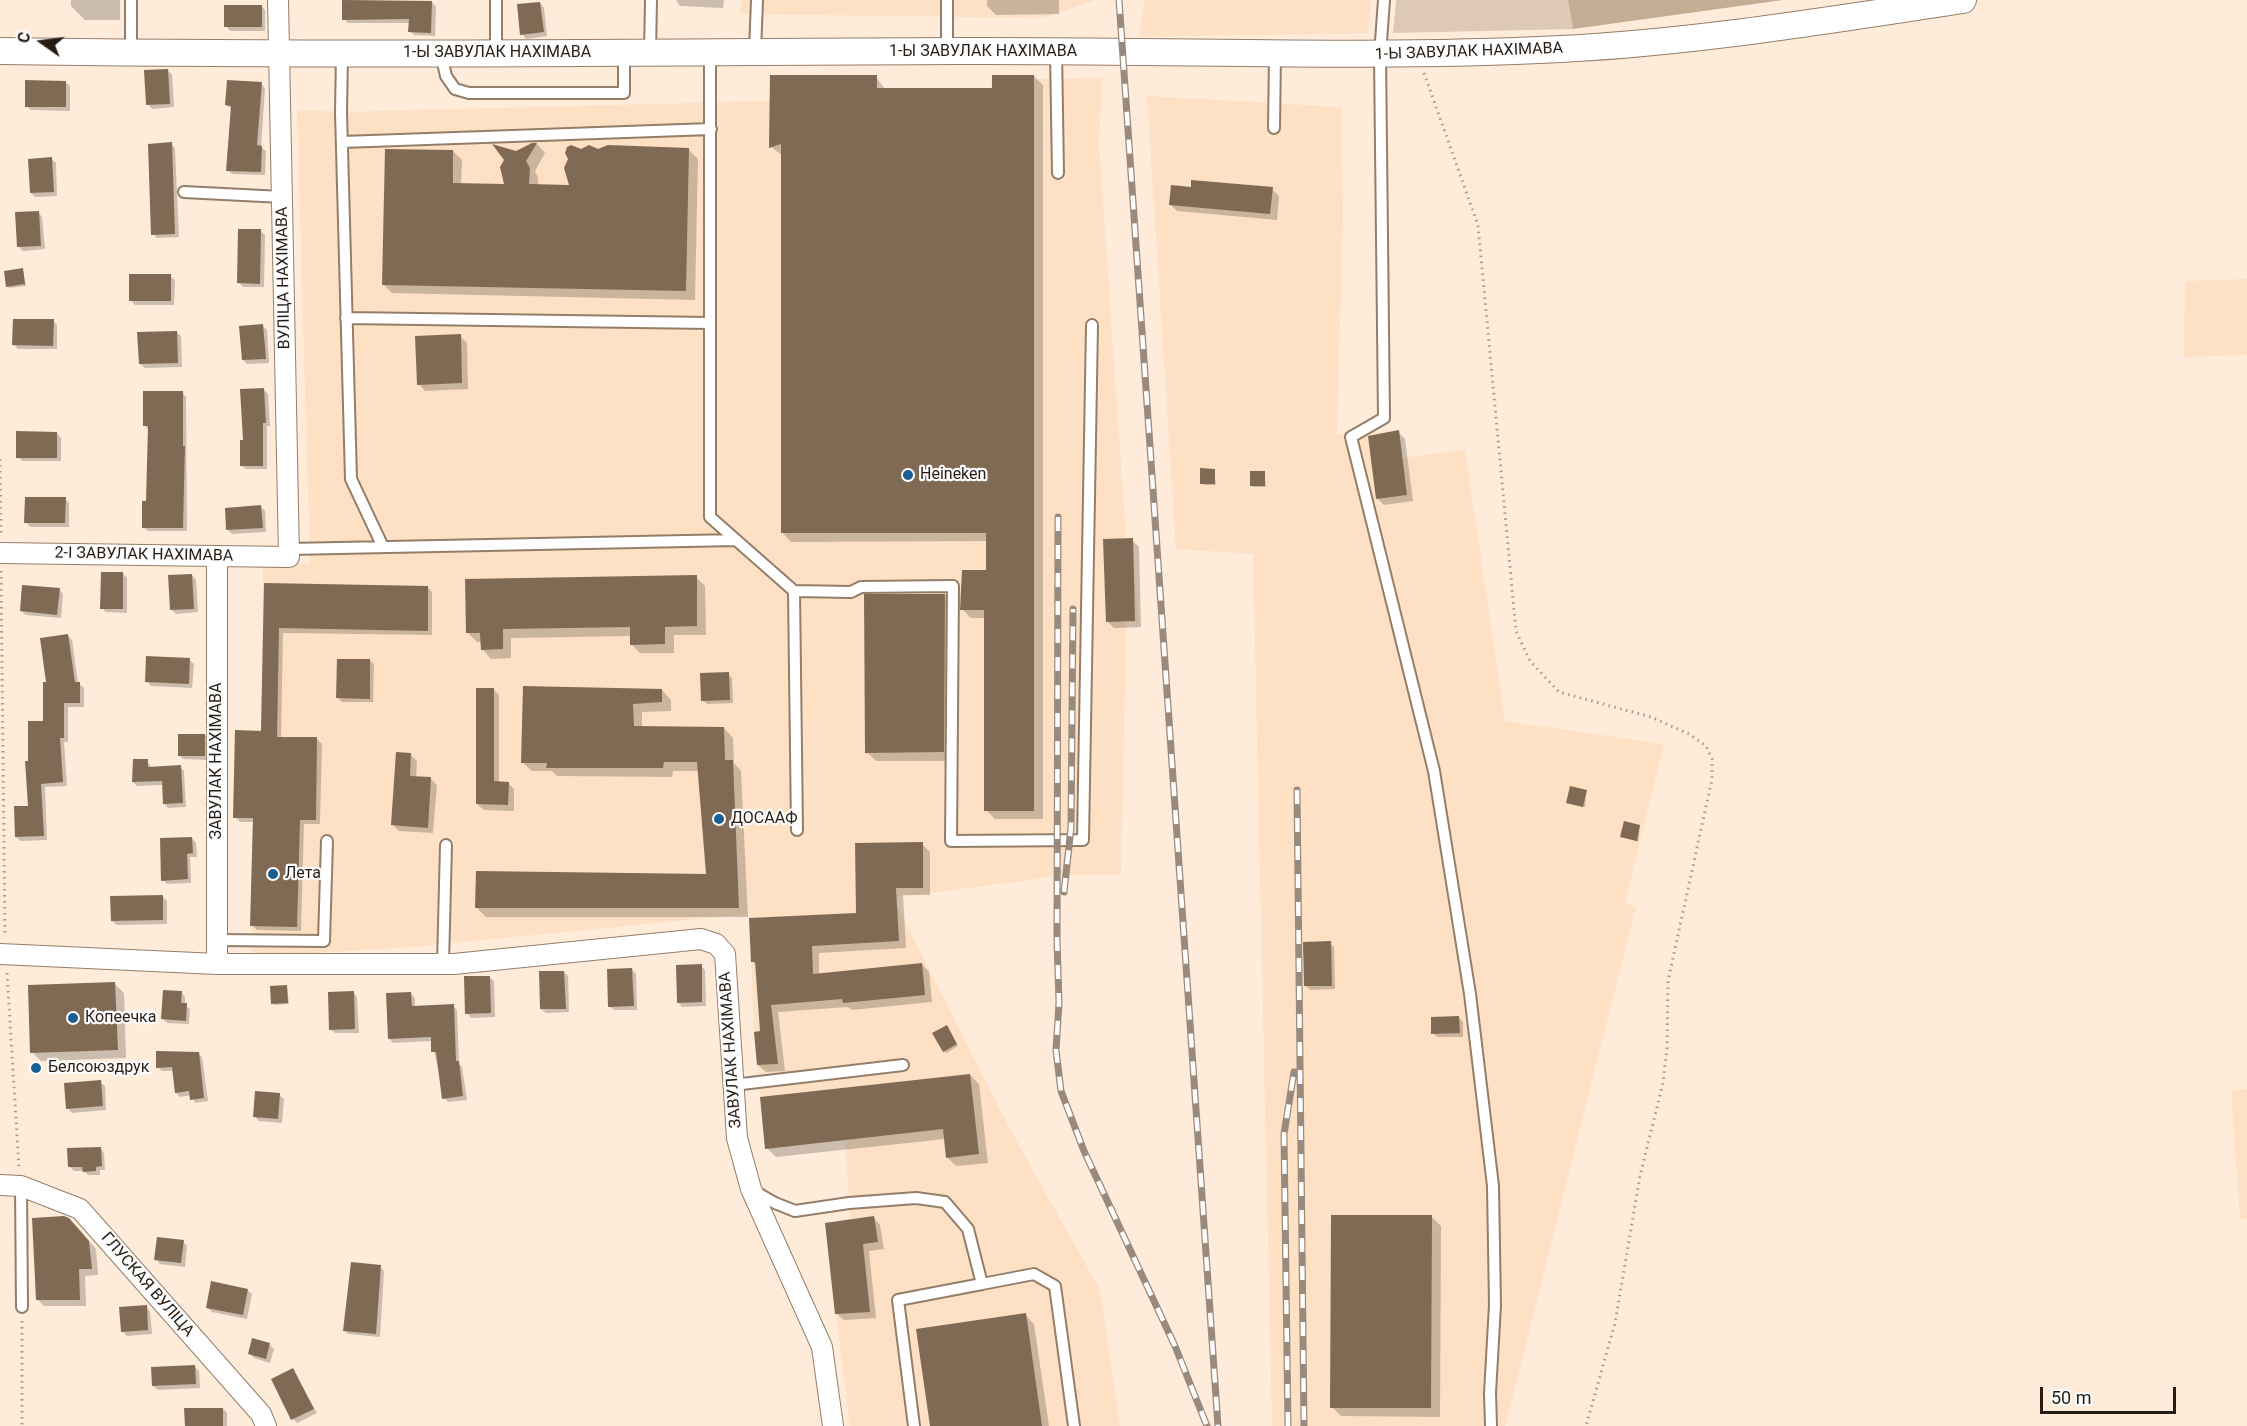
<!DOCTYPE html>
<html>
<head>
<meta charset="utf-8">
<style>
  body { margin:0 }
  #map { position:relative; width:2247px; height:1426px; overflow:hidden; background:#feebd9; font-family:Roboto,sans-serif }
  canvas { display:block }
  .north { position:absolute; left:12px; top:12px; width:60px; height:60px; -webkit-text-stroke:4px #fcfcfc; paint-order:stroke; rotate:284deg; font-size:16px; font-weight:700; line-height:24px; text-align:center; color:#261e16 }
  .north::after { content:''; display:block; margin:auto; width:21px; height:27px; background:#261e16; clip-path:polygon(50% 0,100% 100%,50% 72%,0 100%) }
  .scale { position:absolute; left:2040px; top:1387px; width:136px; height:27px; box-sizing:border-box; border:3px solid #261e16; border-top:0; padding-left:8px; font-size:18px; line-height:21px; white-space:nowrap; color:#261e16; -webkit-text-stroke:4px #fcfcfc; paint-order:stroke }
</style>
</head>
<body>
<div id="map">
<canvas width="2247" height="1426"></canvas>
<div class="north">С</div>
<div class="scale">50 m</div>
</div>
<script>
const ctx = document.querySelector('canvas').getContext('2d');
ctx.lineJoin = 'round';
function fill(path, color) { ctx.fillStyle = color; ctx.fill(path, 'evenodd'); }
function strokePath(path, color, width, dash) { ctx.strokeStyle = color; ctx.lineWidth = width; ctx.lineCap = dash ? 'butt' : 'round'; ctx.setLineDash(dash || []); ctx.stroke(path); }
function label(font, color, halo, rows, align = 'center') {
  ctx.font = font + ' Roboto,sans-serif'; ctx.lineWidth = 4.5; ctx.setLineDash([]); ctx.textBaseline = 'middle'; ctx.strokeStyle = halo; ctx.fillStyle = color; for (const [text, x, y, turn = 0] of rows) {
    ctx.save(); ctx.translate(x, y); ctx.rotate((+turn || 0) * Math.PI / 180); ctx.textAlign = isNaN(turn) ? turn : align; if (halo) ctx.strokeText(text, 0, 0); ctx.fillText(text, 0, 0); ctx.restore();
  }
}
fill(new Path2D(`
  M741,0H1095L1045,18L740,14Z
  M1145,0H1371L1368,33L1139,37Z
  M770,75H877V88H991L992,75H1035V79L1102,78L1099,143L1126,538H1133L1138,623L1126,622L1121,874L1066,875L893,898L1010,1129L1100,1290L1120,1426H850L825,1223L850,1219L845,1140L765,1149L754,1032L749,914L411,947L251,957L253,819L233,818L235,730H261L263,565L310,564L297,110L341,112L769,101Z
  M1147,96L1341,107L1343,212L1337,435L1399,430L1403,458L1465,450L1505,721L1664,744L1625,903L1636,907L1505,1426H1272L1253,554L1176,549Z
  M2247,279V355L2184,357L2185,281Z
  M2247,1089V1219H2240L2231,1091Z`), '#fee1c4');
fill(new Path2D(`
  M1396,0H1568L1573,29L1393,33Z`), '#ddc9b5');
fill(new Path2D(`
  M1568,0H1783L1573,29Z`), '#c5ac94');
fill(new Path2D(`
  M71,0H120V20H85L71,6Z
  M344,0L432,2L436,7L435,36L414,35L410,31V23H348L344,19Z
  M676,0H724L723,8L680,6Z
  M987,0H1059V14L996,15L987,6Z
  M540,3L544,8L547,36L526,39L522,34Z
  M261,6L265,10V31H230L226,26Z
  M168,70L172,75L174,107L152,109L148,104Z
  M1034,76L1043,85V819H995L986,810V618H971L962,609L987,571V541L791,542L782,532V155L771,147L876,77L885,89H993Z
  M65,82L70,86V111L31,110L26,106Z
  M261,84L265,88L261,147L266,151L265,175L232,174L228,170L233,109L226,105Z
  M171,144L175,148L179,237L157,238L153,234Z
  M537,144L545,153L535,171L538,178V186L571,187L581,151L689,150L698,159L695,300L392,293L383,284L453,151L462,160L461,184L506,185L516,152Z
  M51,159L56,163L57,196L35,197L31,193Z
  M1272,189L1279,196L1277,220L1177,211L1170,204Z
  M38,212L42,217L45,249L23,251L18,246Z
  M260,231L265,235L264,287H243L239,283Z
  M23,270L26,286L9,288L8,286Z
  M170,276L175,280L174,305H135L131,300Z
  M53,321L57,325V349H18L14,345Z
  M263,326L267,330L269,363L247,364L243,360Z
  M176,332L181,336L182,367L145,368L140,364Z
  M460,336L467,343L468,389L425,391L419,384Z
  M263,389L268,394L270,426H267V469H246L241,465L244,441Z
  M182,392L186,397L187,531H148L143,527L148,503L149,430L145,426Z
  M1398,432L1405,439L1413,501L1384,505L1377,498Z
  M57,433L61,438V461H22L18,457Z
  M1214,470L1216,485H1204L1202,483Z
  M1264,472L1266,487H1253L1252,486Z
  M65,499L69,503V527H30L26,522Z
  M261,507L265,511L266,532L232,534L228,530Z
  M1132,540L1139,547L1141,627L1114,628L1107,621Z
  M123,574L127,578V613L106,612L102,608Z
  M192,575L196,580L198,612L176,614L172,610Z
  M696,577L705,586L706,635H674V653H640L631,644V636L511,638V658L491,659L482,649V642H477L467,632Z
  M265,585L428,588L432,592V635L283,633L281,738L317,739L322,744L320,824H304L301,931L257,930L252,925L255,822H240L235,817L263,732Z
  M59,589L63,594L61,618L26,615L21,611Z
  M945,595L954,604L953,761H876L867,752Z
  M68,636L72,640L78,683L84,688V707H68V742H64L67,786L45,787L47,840L21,841L16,837L30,807V762L45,722L48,683Z
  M189,660L194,664L192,688L151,686L147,681Z
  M369,660L374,664L373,702H342L338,698Z
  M728,674L732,678L733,703L707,704L703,700Z
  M524,687L662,690L671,700V711L642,712V728H724L733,738L734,763L741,771L748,917H486L477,908L707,875L700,771H673L672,777L557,776L552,771H532L522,762Z
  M493,689L499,695V783H508L514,789V811L484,810L477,804Z
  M204,735L209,740V760L183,759L179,755Z
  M411,755L417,761L416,778L431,779L437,785L433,833L399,831L393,825Z
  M147,761L152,768L180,767L184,771L186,807L168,808L164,803L163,785L137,786L133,782Z
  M1586,792L1585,807L1570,804Z
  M1640,826L1638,842L1622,836Z
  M192,838L196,843L197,857H190L191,883L167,884L163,880Z
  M922,844L930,852V895H903L906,948L819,953V975L922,964L929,972L932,1002L852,1010L848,1007L778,1012L785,1071L766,1072L758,1065L762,1032L757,966L753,962L858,914Z
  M163,897L167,901V924L117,925L112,921Z
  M1330,943L1334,947L1335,989L1310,990L1306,986Z
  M701,966L705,970L706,1006L682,1007L678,1002Z
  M632,969L636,974L637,1010H614L609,1006Z
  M564,972L568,976L569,1012L546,1013L541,1009Z
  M489,977L494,981L495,1017L471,1018L467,1013Z
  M115,984L124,993L126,1058L41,1061L32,1052Z
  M287,987L289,1004L274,1005L273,1003Z
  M181,992L185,997V1005L190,1009L189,1024L167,1023L163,1019Z
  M353,992L357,997L359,1033H335L330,1029Z
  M411,994L415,998V1007L453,1006L457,1010L459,1064L462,1067L467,1100L448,1102L444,1098L432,1041L393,1043L389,1038Z
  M1459,1018L1463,1022V1037H1437L1433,1033Z
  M948,1029L958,1046L946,1053L944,1051Z
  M198,1053L202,1057L208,1101L195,1103L191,1095L180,1097L176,1093L174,1071H162L158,1067Z
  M970,1075L979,1084L988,1163L956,1166L947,1157L945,1139L776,1157L767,1148Z
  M100,1082L105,1086L106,1110L72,1113L68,1108Z
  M279,1095L284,1099L282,1123L259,1121L254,1116Z
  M100,1148L104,1153L105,1170H100V1175H88L84,1171H74L70,1167Z
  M1432,1217L1441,1226L1440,1417L1341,1416L1332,1407Z
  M874,1218L880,1225L884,1249L869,1251L876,1318L844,1320L837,1314L826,1224Z
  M76,1226L96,1249L98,1275L85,1276L86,1306H44L37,1299Z
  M183,1242L187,1246L185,1267L160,1264L156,1259Z
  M380,1267L384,1271L380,1337L348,1334L344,1330Z
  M247,1290L252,1294L247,1319L212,1312L207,1307Z
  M146,1307L150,1311L152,1334L127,1336L122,1331Z
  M1025,1315L1034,1324L1049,1426H931Z
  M269,1344L274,1349L270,1363L254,1358L250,1354Z
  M195,1367L199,1371L200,1388L158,1390L153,1386Z
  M293,1370L317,1413L297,1423L293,1419Z
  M223,1409L227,1413V1426H186Z`), '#0003');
fill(new Path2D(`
  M342,0L432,1L431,33L408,32L409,19L342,20Z
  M540,2L544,32L520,35L517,4Z
  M224,5H262V27H224Z
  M168,69L170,104L146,105L144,70Z
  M770,75H877V88H992V75H1034V811H984V610H960L962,570H986V533H781V144L769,148Z
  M25,80L66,81V107H25Z
  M227,80L262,82L257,145L262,146L261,172L226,171L231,106L225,105Z
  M172,142L175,234L151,235L148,144Z
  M532,143H537L526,161L530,168L529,184L569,185L564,168L568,159L565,153L567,147L571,145L581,149L589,145L598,149L608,145L689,148L686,291L382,285L385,149L453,150V183L504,184L500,167L504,160L492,144L516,151Z
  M52,157L54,192L30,193L28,159Z
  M1191,180L1273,187L1270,214L1169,205L1171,185L1191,187Z
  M39,211L41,246L17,247L15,212Z
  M238,229H261L260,284L237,283Z
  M23,268L25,284L6,287L4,271Z
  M129,274H171V301H129Z
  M13,319H54L53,346L12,345Z
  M263,324L266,359L242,360L239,326Z
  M177,331L178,363L139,364L137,332Z
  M461,334L462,383L417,385L415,336Z
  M264,388L266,423H263V466H240V440H243L240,389Z
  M143,391H183V446H185L183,528H142V501H146L148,426H143Z
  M1399,430L1407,495L1376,499L1368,436Z
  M16,431L57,432V458H16Z
  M1200,468L1215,469V484H1200Z
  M1250,471H1265V486H1250Z
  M25,497H66L65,523H24Z
  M261,505L263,528L226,530L225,508Z
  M1133,538L1135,621L1106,622L1103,539Z
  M101,572H123V609H100Z
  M192,574L194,609L170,610L168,575Z
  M697,575V626L665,627V644L630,645V627L503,629V649L481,650L480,633H466L465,579Z
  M264,583L428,586V631L279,628L277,737H317L316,820H300L297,927L250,926L253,818H233L235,730L261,731Z
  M22,585L60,588L57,615L20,611Z
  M864,594H945L944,752L865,753Z
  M68,634L75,682H80V703H64V738H60L63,782L41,784L44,836L15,837L14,806H28L25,761H28V721H43V682H46L40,638Z
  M146,656L190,658L189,684L145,682Z
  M337,659H370V699L336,698Z
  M729,672L730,700L701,701L700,673Z
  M523,686L662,689V702L633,704L634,726L724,727L725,760H733L739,908H475L476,871L706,874L697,762H664L663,768H546L547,763H521Z
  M476,688H494V781L509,782L508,805L476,804Z
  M178,734H205V756H178Z
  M396,752L411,753L410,776L431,777L428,828L391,825Z
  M133,759H148V767L181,765L183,803L163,804L162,781L132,782Z
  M1570,786L1587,790L1583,807L1566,803Z
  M1624,821L1640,825L1637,841L1620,837Z
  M192,837L193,853L187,854L188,879L161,881L160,838Z
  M923,842V888H896L899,941L812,946L813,974L922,963L925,995L843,1003L842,999L771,1005L778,1064L757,1065L754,1032L760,1031L755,962H751L749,918L856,913L855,843Z
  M163,895V920L111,921L110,896Z
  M1331,941L1332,986H1304L1303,942Z
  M702,964V1002L677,1003L676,965Z
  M632,968L634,1006L608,1007L607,969Z
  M539,971H564L566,1009H540Z
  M464,976H490L491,1013L465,1014Z
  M115,982L118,1050L30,1053L28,985Z
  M287,985L288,1003L271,1004L270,986Z
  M163,990L182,991L181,1003H187L186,1021L161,1019Z
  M354,991L355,1029L329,1030L328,992Z
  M411,992L412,1006L454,1004L456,1061H459L463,1096L442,1099L436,1052H431V1037L388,1039L386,993Z
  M1459,1016L1460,1033L1431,1034V1017Z
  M947,1025L957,1044L943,1052L932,1033Z
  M156,1051L199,1052L204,1098L190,1100L189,1091L175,1093L172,1067L156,1068Z
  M970,1074L979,1154L946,1158L943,1129L765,1149L760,1097Z
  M101,1080L103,1106L66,1109L64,1083Z
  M255,1091L280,1093L278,1119L253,1117Z
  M101,1147L102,1166L96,1167V1171L83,1172L82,1167H68L67,1148Z
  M1331,1215H1432L1431,1408H1330Z
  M64,1216L69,1218L89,1241L92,1269H79L80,1300H36L32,1218Z
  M874,1216L878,1242L863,1244L870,1312L835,1314L825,1223Z
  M157,1237L184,1240L181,1263L154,1260Z
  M351,1262L381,1265L376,1334L343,1331Z
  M211,1281L248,1289L243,1315L206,1308Z
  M147,1305L148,1330L121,1332L119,1307Z
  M1026,1313L1042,1426H930L916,1329Z
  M252,1338L270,1343L266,1359L248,1354Z
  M195,1365L196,1384L152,1386L151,1367Z
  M293,1368L314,1409L291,1420L271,1379Z
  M184,1408H223V1426H185Z`), '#816a54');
const service = new Path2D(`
  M496,0V53
  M947,0V51
  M1384,0L1380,55L1384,418L1351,437L1434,771L1470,994L1493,1186L1495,1305L1490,1393L1491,1426
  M1056,51L1058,173
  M650,52L651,0
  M755,52L757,0
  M131,53V0
  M710,53V517L794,591L797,830
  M342,54L341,112L351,479L383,547
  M441,54L446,76L455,89L469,93H624V53
  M1274,128L1275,55
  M342,142L711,129
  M184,192L282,197
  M346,318L710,323
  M289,549L736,540
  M794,591L851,592L861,587L953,586L951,841L1083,840L1092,325
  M217,940L324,941L327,841
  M443,964L446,845
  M733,1085L903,1065
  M21,1186L22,1307
  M754,1191L775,1203L795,1211L849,1203L916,1198L945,1202L968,1229L982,1284L898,1300L914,1426
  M982,1284L1034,1274L1055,1286L1074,1426`);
const minor = new Path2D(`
  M0,553L289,557L278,0
  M217,557V964
  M0,954L217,964H454L701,939L716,944L725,954L737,1138L751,1189L822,1347L833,1426
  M0,1185L21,1186L80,1209L261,1414L266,1426`);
const tertiary = new Path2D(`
  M0,51C320,56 639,52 959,51C1160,50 1360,59 1561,49C1697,42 1830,20 1963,0`);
strokePath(service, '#937e69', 14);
strokePath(minor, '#937e69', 22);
strokePath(tertiary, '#937e69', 28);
strokePath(new Path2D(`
  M1424,73L1478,225L1516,631L1530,661L1559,692L1651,717L1689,734L1706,746L1712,759V779L1668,981L1667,1048L1663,1083L1640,1176L1615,1323L1586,1426
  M0,459L1,535
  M1,571L5,937
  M7,973L19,1167
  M22,1321V1426`), '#a99a8c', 3, [1.5, 4.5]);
strokePath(service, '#fff', 10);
strokePath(minor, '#fff', 20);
strokePath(tertiary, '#fff', 26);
const rail = new Path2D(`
  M1119,0L1218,1426
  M1058,517L1057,939L1059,1003L1056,1050L1061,1091L1084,1151L1175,1346L1207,1426
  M1297,790L1304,1426
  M1064,892L1071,828L1073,609
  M1288,1426L1284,1134L1294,1072`);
strokePath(rail, '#988b7d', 7);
strokePath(rail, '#fcfcfc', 4.5, [14]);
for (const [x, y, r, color] of [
  [908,475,6,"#1a5e93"],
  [719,819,6,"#1a5e93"],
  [273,874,6,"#1a5e93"],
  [73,1018,6,"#1a5e93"],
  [36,1068,6,"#1a5e93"]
]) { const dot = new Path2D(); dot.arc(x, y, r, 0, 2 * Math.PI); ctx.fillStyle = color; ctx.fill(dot); strokePath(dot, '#fcfcfc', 2); }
label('16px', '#261e16', '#fcfcfc', [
  ["1-Ы ЗАВУЛАК НАХІМАВА",983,52],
  ["1-Ы ЗАВУЛАК НАХІМАВА",1469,52,-2],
  ["1-Ы ЗАВУЛАК НАХІМАВА",497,53],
  ["ВУЛІЦА НАХІМАВА",284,278,-91],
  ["2-І ЗАВУЛАК НАХІМАВА",144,555,1],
  ["ЗАВУЛАК НАХІМАВА",217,761,-90],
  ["ЗАВУЛАК НАХІМАВА",731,1050,-94],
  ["ГЛУСКАЯ ВУЛІЦА",147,1285,49]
]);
label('16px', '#261e16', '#fcfcfc', [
  ["Heineken",920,475],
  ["ДОСААФ",731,819],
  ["Лета",285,874],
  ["Копеечка",85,1018],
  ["Белсоюздрук",48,1068]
], 'left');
</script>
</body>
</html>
